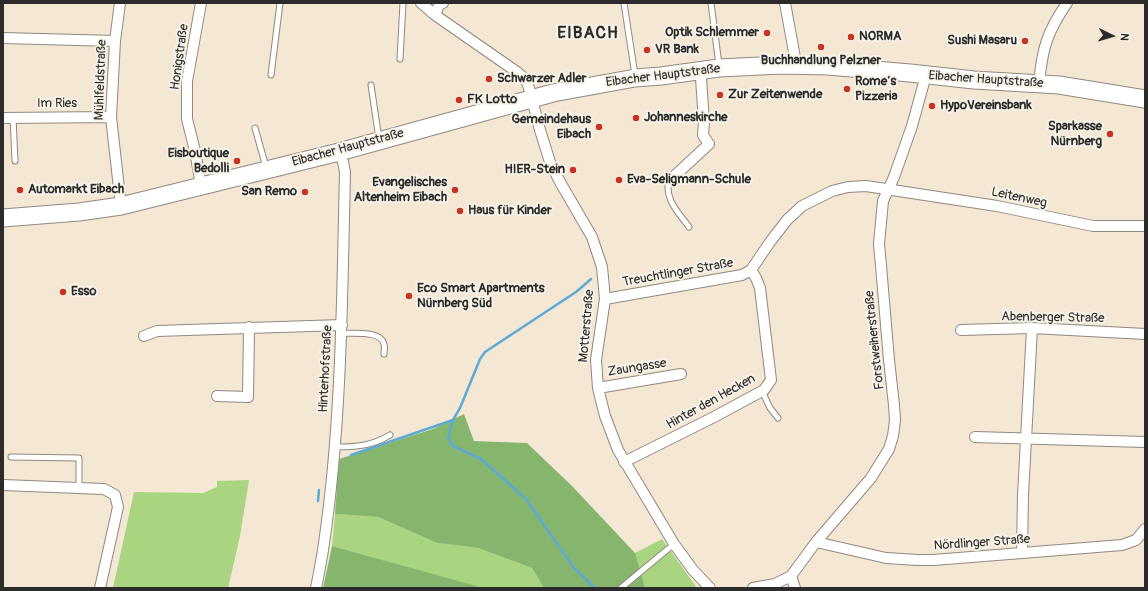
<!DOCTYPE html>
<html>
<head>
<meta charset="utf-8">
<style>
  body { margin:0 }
  #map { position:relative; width:1148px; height:591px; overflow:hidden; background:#f4e7d3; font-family:Pangolin,sans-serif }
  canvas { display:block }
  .frame { position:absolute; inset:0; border:4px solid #2b2b2b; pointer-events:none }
  .north { position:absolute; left:1092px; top:16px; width:40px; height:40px; -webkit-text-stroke:3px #f7f3e8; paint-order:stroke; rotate:95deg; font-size:11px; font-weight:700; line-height:16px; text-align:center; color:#2b2b2b }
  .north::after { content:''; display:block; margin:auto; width:14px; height:18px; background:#2b2b2b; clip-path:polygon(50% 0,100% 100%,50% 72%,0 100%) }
</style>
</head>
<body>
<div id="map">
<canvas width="1148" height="591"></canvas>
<div class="frame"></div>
<div class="north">N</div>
</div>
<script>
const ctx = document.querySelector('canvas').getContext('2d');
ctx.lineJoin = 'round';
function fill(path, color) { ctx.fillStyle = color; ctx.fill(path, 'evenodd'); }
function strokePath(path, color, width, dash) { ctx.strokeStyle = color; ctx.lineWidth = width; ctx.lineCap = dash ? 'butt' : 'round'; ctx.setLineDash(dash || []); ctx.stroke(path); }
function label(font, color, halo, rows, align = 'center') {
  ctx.font = font + ' Pangolin,sans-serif'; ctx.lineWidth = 4; ctx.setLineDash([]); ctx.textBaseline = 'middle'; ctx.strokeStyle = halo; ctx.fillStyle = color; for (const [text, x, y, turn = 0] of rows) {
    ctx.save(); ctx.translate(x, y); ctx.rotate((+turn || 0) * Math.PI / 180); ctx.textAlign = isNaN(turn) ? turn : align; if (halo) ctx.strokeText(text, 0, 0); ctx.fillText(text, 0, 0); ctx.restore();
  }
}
fill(new Path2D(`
  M249,480L240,536L228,588H113L134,492L203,493L217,487V481Z
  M335,514L378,517L437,543L478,548L532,568L544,588H480L332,546Z
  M662,539L697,588H618L635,553Z`), '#a9d480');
fill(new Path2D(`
  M464,414L474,441L527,443L572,486L635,553L645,588H544L532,568L478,548L437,543L378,517L335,514L339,459L433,429Z
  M332,546L476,586L480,588H323Z`), '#86b66e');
strokePath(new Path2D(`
  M591,279L576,292L485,352L480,359L460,408L453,420L448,439L453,446L481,459L526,499L574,568L595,588
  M351,455L453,420
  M318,501L319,490`), '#5daad6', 2.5);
const service = new Path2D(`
  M624,3L635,75
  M711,3L719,65
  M400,59L403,3
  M271,75L280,3
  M371,85L379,139
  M13,117L15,161
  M255,128L266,167
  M669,181C664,199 679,213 689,227
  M341,333C353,334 381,330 384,344C385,347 384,351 384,354
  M762,391L770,408L778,418
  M335,447C356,447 372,446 390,435
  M11,457L79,458V488
  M621,588L674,544`);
const minor = new Path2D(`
  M120,3L115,41L111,117L121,206
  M421,3L435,15L517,72L526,80L529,88L540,130L550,162L560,182L592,237L602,267L605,299L596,360L598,388L605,416L618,450L674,544L693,570L710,588
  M785,3L794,52L796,65
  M435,15L439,5L443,3
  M3,38L115,41
  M1039,84C1042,49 1047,32 1067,3
  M3,118L111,117
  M669,181L709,144L703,135L704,122L701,78L700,71
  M201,186L195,151L187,119V81L201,3
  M605,299L742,275L751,270L770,242L787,220L802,206L832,191L848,187L866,186L997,206L1093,226H1145
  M961,330L1032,328L1145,334
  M144,336L157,331L342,325
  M598,388L681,374
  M217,396L248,397L249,327
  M975,437L1145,442
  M624,462L714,417L764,390L771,380L760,288L756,278L751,270
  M3,485L104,489L115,495L118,507L100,588
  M816,542L886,558L918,560H933L1022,553L1122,545L1136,540L1145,529
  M1022,553L1023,495L1032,328
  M791,576L795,588
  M316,588C319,573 322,558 324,543C342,421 342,296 345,172L343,162L339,152
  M753,588L775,584L791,576L816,542L871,478L889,449L893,436L895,420L894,405L889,360L881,266L879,244L883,201L894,177L912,126L926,75`);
const primary = new Path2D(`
  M3,218L79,212L121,206L339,152L553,93L635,78L661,76L719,68L781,65L828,66L910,73L974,80L1059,85L1145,99`);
strokePath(service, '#90897f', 7);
strokePath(minor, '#90897f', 12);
strokePath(primary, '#90897f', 19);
strokePath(service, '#fff', 5);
strokePath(minor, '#fff', 10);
strokePath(primary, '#fff', 17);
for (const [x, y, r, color] of [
  [767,33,4,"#c8321e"],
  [851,37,4,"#c8321e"],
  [1025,41,4,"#c8321e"],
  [821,47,4,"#c8321e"],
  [647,50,4,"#c8321e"],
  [489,79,4,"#c8321e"],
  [847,89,4,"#c8321e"],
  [720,95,4,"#c8321e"],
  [459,100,4,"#c8321e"],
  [932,106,4,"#c8321e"],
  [636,118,4,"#c8321e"],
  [599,127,4,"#c8321e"],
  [1110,134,4,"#c8321e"],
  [237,161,4,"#c8321e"],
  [573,170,4,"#c8321e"],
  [619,180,4,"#c8321e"],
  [20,190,4,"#c8321e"],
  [455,190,4,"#c8321e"],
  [305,192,4,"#c8321e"],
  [460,211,4,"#c8321e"],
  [63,292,4,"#c8321e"],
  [409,296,4,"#c8321e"]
]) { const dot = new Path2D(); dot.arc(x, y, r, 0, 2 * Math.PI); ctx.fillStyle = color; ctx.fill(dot); strokePath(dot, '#f7f3e8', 1.5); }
label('bold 13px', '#2b2b2b', '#f7f3e8', [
  ["Optik Schlemmer",759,33,"right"],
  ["NORMA",859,37],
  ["Sushi Masaru",1017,41,"right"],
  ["VR Bank",655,50],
  ["Buchhandlung Pelzner",821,61,"center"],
  ["Schwarzer Adler",497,79],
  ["Rome‘s",855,82],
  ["Pizzeria",855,97],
  ["Zur Zeitenwende",728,95],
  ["FK Lotto",467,100],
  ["HypoVereinsbank",940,106],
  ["Johanneskirche",644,118],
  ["Gemeindehaus",591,120,"right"],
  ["Eibach",591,135,"right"],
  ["Sparkasse",1102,127,"right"],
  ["Nürnberg",1102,142,"right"],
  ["Eisboutique",229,154,"right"],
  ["Bedolli",229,169,"right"],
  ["HIER-Stein",565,170,"right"],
  ["Eva-Seligmann-Schule",627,180],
  ["Evangelisches",447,183,"right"],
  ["Altenheim Eibach",447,198,"right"],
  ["Automarkt Eibach",28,190],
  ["San Remo",297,192,"right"],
  ["Haus für Kinder",468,211],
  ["Eco Smart Apartments",417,289],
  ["Nürnberg Süd",417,304],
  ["Esso",71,292]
], 'left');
label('13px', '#2b2b2b', '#f7f3e8', [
  ["Honigstraße",180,57,-82],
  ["Eibacher Hauptstraße",663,76,-7],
  ["Mühlfeldstraße",101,80,-88],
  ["Eibacher Hauptstraße",986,80,4],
  ["Im Ries",57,104],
  ["Eibacher Hauptstraße",348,148,-15],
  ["Leitenweg",1019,198,12],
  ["Treuchtlinger Straße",678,273,-10],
  ["Abenberger Straße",1053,318,1],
  ["Motterstraße",587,326,-85],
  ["Forstweiherstraße",875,340,-96],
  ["Zaungasse",637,368,-9],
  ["Hinterhofstraße",326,369,-87],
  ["Hinter den Hecken",711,402,-29],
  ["Nördlinger Straße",982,543,-4]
]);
ctx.letterSpacing = '1px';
label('bold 17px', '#2b2b2b', '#f7f3e8', [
  ["EIBACH",588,34]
]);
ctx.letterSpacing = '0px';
</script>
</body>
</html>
